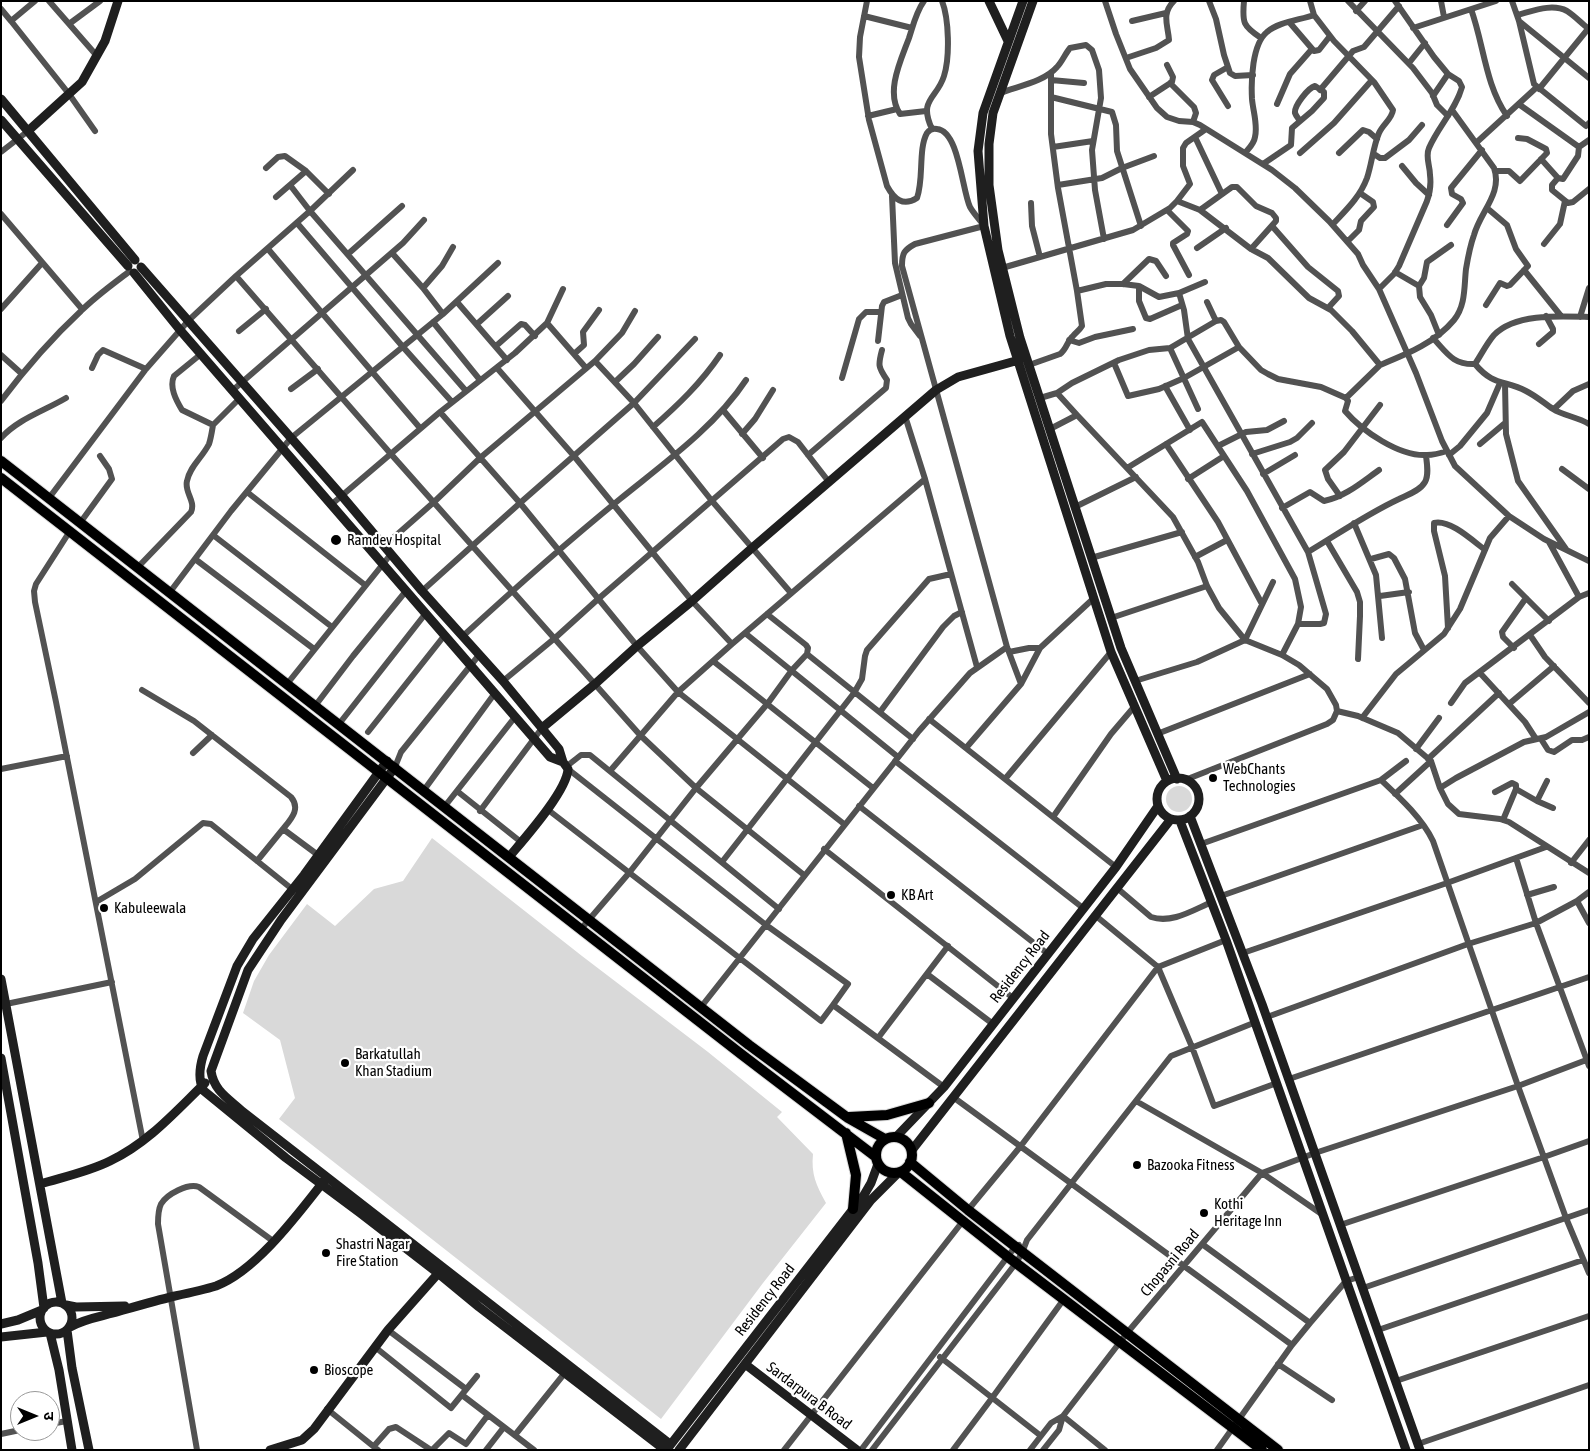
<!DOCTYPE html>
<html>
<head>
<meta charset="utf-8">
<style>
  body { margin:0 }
  #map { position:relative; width:1590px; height:1451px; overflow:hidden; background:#fff; font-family:"Asap Condensed","Noto Sans Devanagari",sans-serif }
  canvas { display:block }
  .frame { position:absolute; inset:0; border:2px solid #000; pointer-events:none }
  .north { position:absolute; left:10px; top:1391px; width:50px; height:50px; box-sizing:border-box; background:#fff; border:1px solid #999; border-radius:50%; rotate:90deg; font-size:14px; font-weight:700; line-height:20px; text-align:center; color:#000 }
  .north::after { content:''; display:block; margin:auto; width:18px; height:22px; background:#000; clip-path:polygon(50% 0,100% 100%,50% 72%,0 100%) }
</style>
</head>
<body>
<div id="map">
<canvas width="1590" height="1451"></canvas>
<div class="frame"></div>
<div class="north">उ</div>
</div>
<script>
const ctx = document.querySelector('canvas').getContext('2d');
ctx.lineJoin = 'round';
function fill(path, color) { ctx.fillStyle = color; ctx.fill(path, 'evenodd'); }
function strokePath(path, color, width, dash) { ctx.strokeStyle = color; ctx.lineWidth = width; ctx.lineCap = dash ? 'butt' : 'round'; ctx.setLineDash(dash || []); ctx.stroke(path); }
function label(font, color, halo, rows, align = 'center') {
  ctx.font = font + ' "Asap Condensed",sans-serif'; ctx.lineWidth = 4.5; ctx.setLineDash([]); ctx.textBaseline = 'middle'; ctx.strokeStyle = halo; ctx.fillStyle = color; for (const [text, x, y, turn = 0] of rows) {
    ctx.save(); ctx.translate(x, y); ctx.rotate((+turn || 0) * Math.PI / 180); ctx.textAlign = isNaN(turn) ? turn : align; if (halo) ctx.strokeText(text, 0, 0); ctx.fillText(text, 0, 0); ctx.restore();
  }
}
fill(new Path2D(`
  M1166 799a13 13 0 1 1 26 0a13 13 0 1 1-26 0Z
  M432,838L582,956L708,1052L782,1112L777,1117L813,1154C811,1174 816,1185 826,1203L763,1283L661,1419L279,1119L295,1098L280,1040L243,1013L254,981L269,955L307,904L335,926L374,889L403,881Z`), '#d9d9d9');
const primary = new Path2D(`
  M1,461L749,1045L848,1118L885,1139
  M1,478L741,1054L876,1157
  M849,1117L887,1115L929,1103
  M846,1133L856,1175L853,1209
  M876 1155a18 18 0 1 1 36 0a18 18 0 1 1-36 0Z
  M910,1162L968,1210L1278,1450
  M901,1172L1008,1257L1262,1450`);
strokePath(primary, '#dbdbdb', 12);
strokePath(new Path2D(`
  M35,1L11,21L69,94L95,131
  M49,1L97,56
  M867,1L860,37L859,57L869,120L887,186C894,199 903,207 917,198C924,179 918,149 927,133C930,129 933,128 937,129C959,131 962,190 970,207C974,214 980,220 984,226L915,244C904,250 902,253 902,266L1007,647L1021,684
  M924,1C916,12 913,26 909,38C901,60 885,92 900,114L926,111
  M1105,1L1116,34L1130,69L1157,108L1167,117L1179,121L1193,122L1200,125L1272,170L1295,188L1329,221L1358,254L1363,265L1379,289L1416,373L1442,441L1455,466L1509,516L1544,539L1589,561
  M1209,1L1216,19L1224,55L1230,73L1235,76L1253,75
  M1244,1C1242,23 1243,26 1261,38
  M1310,1L1314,15L1334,41L1374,82L1393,110C1392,119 1383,124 1379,133C1373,147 1372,163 1367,178C1360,197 1346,210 1333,224
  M1348,1L1413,68L1432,93L1437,105L1448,116
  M1441,1L1444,17
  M1512,1L1519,21L1534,84L1586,126L1589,123
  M1,9L11,21
  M1471,9C1484,45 1485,84 1507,116
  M1356,11L1365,1
  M1517,15C1533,11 1552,3 1567,11C1575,16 1582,24 1589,29
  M864,16L912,28
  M1132,21L1166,13
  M1519,21L1589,78
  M1290,23L1314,51L1319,50L1330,36
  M69,24L100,1
  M1413,28L1496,1
  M1126,58L1156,48L1169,40C1168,25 1161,14 1174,1
  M1409,63L1425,43
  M1228,67L1214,75L1212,80L1228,106
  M1051,80L1084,83
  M1170,83L1194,107L1196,113L1193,122
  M1539,89L1588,29
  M1320,90L1353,51L1364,47L1399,6
  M1000,93C1018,86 1044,82 1057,67C1062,62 1065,54 1070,48L1086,45L1092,50L1099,70L1101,98L1092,150L1095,190L1104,239
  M1433,96L1448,74
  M1051,97L1112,112L1116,125L1117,151L1141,226
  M1149,97L1172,82L1173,77L1167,65
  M1277,104L1290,74L1312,49
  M1520,105L1579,147L1589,140
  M868,116L897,109
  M932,129C918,99 937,99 944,76C950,57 949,19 942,1
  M1195,137L1222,194
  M1477,142L1537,87
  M1053,147L1093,141
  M1,152L28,131
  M1245,153C1249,148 1254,144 1255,137C1258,125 1253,111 1252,99C1251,81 1252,44 1267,32C1278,22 1300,20 1314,15
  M1300,153L1334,123L1372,80
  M1339,153L1363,130L1369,132L1377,139
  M1374,154L1380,158H1385L1409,140L1422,125
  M1541,159L1558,178L1563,179L1578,156L1579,147
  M1263,164L1291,145L1292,128L1312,111L1324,98V92L1315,86C1308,88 1294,106 1295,113C1296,116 1298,118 1300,121
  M1402,166L1416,183L1429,195
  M266,168L278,157L285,156L306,171L329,194
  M1495,171H1509L1520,181L1547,153L1546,149L1527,139L1518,138
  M1558,178L1552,185V190L1568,203L1573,202L1589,189
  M290,185L310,211L353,170
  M1058,185L1102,178L1122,168L1154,156
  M892,196L895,263L908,318L911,324L920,336
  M276,197L306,171
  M1177,201L1190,184L1183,166V148L1186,143L1206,129
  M1031,203L1032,226L1040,257
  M1167,210L1188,231L1187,234L1173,243V245L1189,275
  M1200,210L1232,187H1237L1256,206L1272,213L1276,218V221L1251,249
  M1,214L82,309
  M297,223L403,347L452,402
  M1447,225L1463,203L1461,199L1452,194L1451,188L1482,150
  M1272,226L1308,267L1338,291L1339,296L1328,308
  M1348,241L1359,230L1361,221L1374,207L1373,202L1360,193
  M1544,244L1560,224L1565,201
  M1197,248L1226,228
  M392,253L423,288L443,314
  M348,254L402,206
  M1002,268L1133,230L1170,208L1177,201L1200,210L1251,249L1268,258L1309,298L1331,310L1352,331L1380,365C1407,354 1435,343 1454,320C1466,305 1464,286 1466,269C1468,257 1470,246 1474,235C1480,212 1503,193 1494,168L1452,110
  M1524,270L1561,316
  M1395,272L1419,286
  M236,276L310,211L466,391
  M1123,284L1149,259L1156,261L1166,276
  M1139,286V301L1146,318L1150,319L1182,305
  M423,288L442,266L453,247
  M1379,289L1394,274L1399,266L1427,201C1430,193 1431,183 1430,175C1430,165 1425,157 1429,148C1438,127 1456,109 1462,87L1459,81L1448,74L1434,57L1395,1
  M1077,291L1106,284H1123L1139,286L1159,297L1179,293L1184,310L1188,339L1308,552L1326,614L1324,623L1320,624H1298
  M1179,293L1205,282
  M457,302L507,360
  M1207,302L1216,321
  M1486,305L1500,283L1507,286L1510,285L1528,266L1516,249L1507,225L1487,208
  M1,309L42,263
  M1580,317L1589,288
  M433,322L480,380
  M547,323L563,289
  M477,324L508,296
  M239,331L266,309
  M1439,335L1431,315L1420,297L1419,286L1424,278L1427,262L1451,245
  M1433,338C1447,353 1453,365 1475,364
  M1069,340L1079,343L1095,337L1133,329
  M878,341L882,306L884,302L902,295
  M1539,344L1553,332V329L1546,316
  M496,346L521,324L525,325L535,336
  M1170,348L1198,409
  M201,354L174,376C169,387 176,400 182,410L213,425L240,398
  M574,354L584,345L583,332L599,310
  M1,355L22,374
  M595,361L634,403L712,501L791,593
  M1114,363L1128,396L1159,389L1184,378L1239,347L1261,370L1268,374L1278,379L1321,387L1346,398L1348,401L1345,411C1362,431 1400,457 1427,455C1434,455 1441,453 1447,451
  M1475,364C1481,355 1487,343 1494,335C1515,313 1561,316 1589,317
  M1475,364C1493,386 1505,380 1526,391C1536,396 1544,403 1553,409C1564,416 1578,417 1589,424
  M1029,365L1060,354C1067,349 1067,341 1073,336C1076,332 1079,331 1082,326L1077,291L1058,188L1051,134V73
  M92,368L98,355L103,350L146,369
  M497,368L574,456L692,601L732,644
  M842,378L859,319L866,312H881
  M615,382L634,364L658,337
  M1505,384L1506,434L1518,481L1566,549
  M1165,386L1190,430
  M291,389L318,369
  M233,390L322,313L268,249
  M1057,393L1077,415
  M1040,398L1057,393L1072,383L1119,360L1149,350L1170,348L1216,321L1221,320L1224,322L1239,347
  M1346,398L1380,365
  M1,401C25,369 52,338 81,311C96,296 113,284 130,271
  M1554,409L1573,391L1589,384
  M723,410L763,458
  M440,412L520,503L637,646L678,692L844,824
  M653,427C678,405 701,383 720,355
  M420,428L322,313L403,243L424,220
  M1050,429L1077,415L1173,517L1198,562L1207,586L1219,608L1245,640L1282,655L1299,665L1327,689L1336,705L1337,711L1333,720L1327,724L1185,780
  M742,434L755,419L773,390
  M1,438C18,419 44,411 66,398
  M1166,444L1218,522L1262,604
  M1480,444L1505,423
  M1218,446L1246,432L1267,430L1284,421
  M1252,454L1290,442L1297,438L1312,423
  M808,455L886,388L887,380C878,367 878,365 882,350
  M1449,455L1460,446L1487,413L1500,383
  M1127,468L1202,422L1247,491L1295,579L1301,607L1298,624L1282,655
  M1562,469L1589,489
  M1263,474L1295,455
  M925,479L977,667
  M1188,479L1224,456
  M247,492L365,585
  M1340,496L1328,479L1325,470L1344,452L1380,405
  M49,498L146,369L189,320L236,276L390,453L640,735L696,788L804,875
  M332,504L440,412L515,353L547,323L586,368
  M1075,507L1136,477
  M1282,508L1310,492L1324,501C1345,497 1362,482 1379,470
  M80,523L112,479L109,469L100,456
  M1354,523L1376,575L1382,638
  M70,531L36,584L34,591L35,602L56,702L143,1141
  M213,535L332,627
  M1327,541L1357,592L1360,602V616L1358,659
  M1549,542L1579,597
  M384,546L434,502L480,458L595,361L622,333L635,311
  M1308,552C1338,534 1367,514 1399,499C1407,495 1420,491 1425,482C1429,475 1427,464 1426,456
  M1195,557L1227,540
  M1091,558L1182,532
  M195,559L314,649
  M1371,559L1389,554L1394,558L1405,579L1415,633L1424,650
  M138,567L191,512C196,501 184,492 187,481C190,466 202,458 209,444C211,438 212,431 213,425
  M1512,584L1549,621
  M422,591L520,503L634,403L695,339
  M170,592L231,511L291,438L443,314L498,263
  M1380,596L1409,592
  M1111,618L1207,586
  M1448,628L1445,576L1434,531V523C1450,519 1473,541 1485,550
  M745,633L898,757
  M1530,635L1545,657L1589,703
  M463,636C514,589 566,543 620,499C663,464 715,427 746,380
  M1514,648L1503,637L1502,632L1526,598
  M1009,652L1029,648H1040L1094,598
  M807,654L913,739
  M713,661L873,788
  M1480,673L1525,722L1536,739
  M503,681L555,638L597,600L783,439L789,437L798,442L829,482
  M1135,681L1197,662L1245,640L1273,582
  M287,684L391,554
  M142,690L194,721L291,797C301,809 291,819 283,829
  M1451,703L1465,683L1579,597L1589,593
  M1509,704L1554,666
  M315,706L353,656L406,591
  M1337,711L1358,716L1398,733L1431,761L1440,788L1448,804L1459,814L1500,819L1509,822L1589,873
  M880,712L943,627L954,616L962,612
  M1362,718L1396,674L1444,634L1460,609L1490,538L1509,516
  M929,719L1116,867
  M339,724L426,613
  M368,732L444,636
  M1157,734L1310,674
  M1541,739L1548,750L1554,752L1572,740H1582L1589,737
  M966,748L1021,684L1040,648
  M1416,749L1439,718
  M193,753L212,735
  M1428,759L1499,693
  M895,761L1083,908
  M567,766L581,755H590L779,909
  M395,767L401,752L479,655
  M1,769L67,756
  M568,769L766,925L848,984L833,1005L944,1087
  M610,771L678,692L732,644L925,479L905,416
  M1005,779L1111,652
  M1381,780L1406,761
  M1440,788L1456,778L1524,742L1546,737L1589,712
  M1516,789L1537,801L1547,781
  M424,790L495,693
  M457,791L521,842
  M1495,792L1512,783L1516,785V789L1503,820
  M1395,794L1431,761
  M1537,801L1553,808
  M445,806L515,717
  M859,806L1048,954
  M547,809L821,1021L833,1005
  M480,811L542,728
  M1053,817L1111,734L1134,707
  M1201,844L1381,780C1399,797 1422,818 1433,841L1518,1086L1566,1218L1589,1273
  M824,849L1013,998
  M1516,858L1536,923L1589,1066
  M257,861L283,829L318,855
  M722,862L854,693L862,679L865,656L867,650L929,579L951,574
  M1571,863L1589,840
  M1117,888L1151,917C1172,924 1193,910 1212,902
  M1527,895L1554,887
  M1221,896L1423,825
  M1577,901L1589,892
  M96,902L135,879L203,823L211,824L292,889
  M1096,916L1158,967L1192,1047L1214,1106L1277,1083
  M581,929L629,873L696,788L768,703L792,670L807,654L808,648L806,645L767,614
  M1243,953L1447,883L1546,847
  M927,974L993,1024
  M6,1004L112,982
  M701,1007L919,731L970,673L1007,647
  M1267,1017L1468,944L1536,923L1577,901L1589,923
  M878,1038L948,946
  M1289,1079L1589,977
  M953,1097L1292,1345
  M1136,1101L1262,1173L1323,1215
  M968,1210L1020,1147L1158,967L1226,940
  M1340,1225L1544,1157L1589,1141
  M1202,1244L1310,1323
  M1363,1288L1589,1210
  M388,1330L466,1389
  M1378,1330L1583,1260
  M375,1347L451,1408L477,1376
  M940,1357L1041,1436
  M1278,1364L1332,1400
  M1396,1381L1589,1316
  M462,1395L534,1450
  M327,1409L378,1450
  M1063,1416L1105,1450
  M50,1424L67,1421
  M1,1434L20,1430
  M515,1435L564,1374
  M1418,1444L1589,1385
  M374,1446L389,1429L396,1427L431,1450
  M197,1450L158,1224C158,1218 158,1210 161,1204C167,1194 188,1183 199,1187L273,1241
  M432,1450L449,1433L466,1444L488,1415
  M486,1450L504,1427
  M784,1450L963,1221
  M861,1450L1015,1247L1019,1245
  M872,1450L1016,1263L1022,1253L1027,1240L1171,1056L1256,1022
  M953,1450L992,1398L1064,1299
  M1030,1450L1051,1423L1063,1416L1127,1333L1262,1173L1315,1153L1518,1086L1589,1059
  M1043,1450L1059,1430L1063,1416
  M1217,1450L1292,1345L1310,1323L1346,1281L1359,1277`), '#525252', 6);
strokePath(new Path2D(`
  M989,1L1008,41
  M1023,1L983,113L978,151L984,226L1010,336L1111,652L1167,781
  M1033,1L993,113L989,144V185L998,250L1020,338L1121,648L1177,779
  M1,99L135,260
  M1,120L128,266
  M28,131L82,82L105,41L118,1
  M141,267L342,496L422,591L503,681L559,749L563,762L568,769C567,791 524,839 509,857
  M134,273L180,330L550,757L563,762
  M542,728L595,684L637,646L692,601L752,548L936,390L958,377L1019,360
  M387,761L304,875L253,939L237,966L203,1056C200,1066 198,1081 204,1091L286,1158L360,1213L439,1274L479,1307L665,1450
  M395,767L281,920L248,970L211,1071C214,1091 228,1098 242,1111L670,1444
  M1157 799a21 21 0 1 1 42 0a21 21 0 1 1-42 0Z
  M1190,816L1262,1004L1420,1450
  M1180,821L1226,940L1406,1450
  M1,979L62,1303
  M1,1058L38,1263L44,1308
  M896,1137L944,1087L1116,867L1158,806
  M912,1150L1171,819
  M40,1184C63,1177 88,1172 110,1161C148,1143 175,1112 205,1083
  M40 1318a16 16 0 1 1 32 0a16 16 0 1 1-32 0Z
  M66,1305L76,1307L125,1306
  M1,1324L18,1320L42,1310
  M70,1327C84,1319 98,1317 113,1313C134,1307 154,1301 175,1296C189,1293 203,1290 216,1286C256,1271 298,1214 324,1181
  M67,1330L72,1368L89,1450
  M50,1333L59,1370L72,1450
  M1,1337L47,1332
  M745,1364L857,1450
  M668,1448L864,1195L871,1183L878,1164
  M270,1450L302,1440L314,1429L388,1330L442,1269
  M679,1450L871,1200L898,1173`), '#1f1f1f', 9);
strokePath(primary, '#000', 10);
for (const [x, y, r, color] of [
  [336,540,6,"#000"],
  [1213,778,5,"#000"],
  [891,895,5,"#000"],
  [104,908,5,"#000"],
  [345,1063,5,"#000"],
  [1137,1165,5,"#000"],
  [1204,1213,5,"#000"],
  [326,1253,5,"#000"],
  [314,1370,5,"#000"]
]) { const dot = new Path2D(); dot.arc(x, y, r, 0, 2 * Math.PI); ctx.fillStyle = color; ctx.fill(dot); strokePath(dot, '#fff', 2); }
label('15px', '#000', '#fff', [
  ["Ramdev Hospital",347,540],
  ["WebChants",1223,769],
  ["Technologies",1223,786],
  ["KB Art",901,895],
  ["Kabuleewala",114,908],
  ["Barkatullah",355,1054],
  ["Khan Stadium",355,1071],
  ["Bazooka Fitness",1147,1165],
  ["Kothi",1214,1204],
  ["Heritage Inn",1214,1221],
  ["Shastri Nagar",336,1244],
  ["Fire Station",336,1261],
  ["Bioscope",324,1370]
], 'left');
label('15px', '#000', '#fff', [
  ["Residency Road",1020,967,-52],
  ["Chopasni Road",1170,1263,-50],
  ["Residency Road",765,1300,-52],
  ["Sardarpura B Road",809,1396,37]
]);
</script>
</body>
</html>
